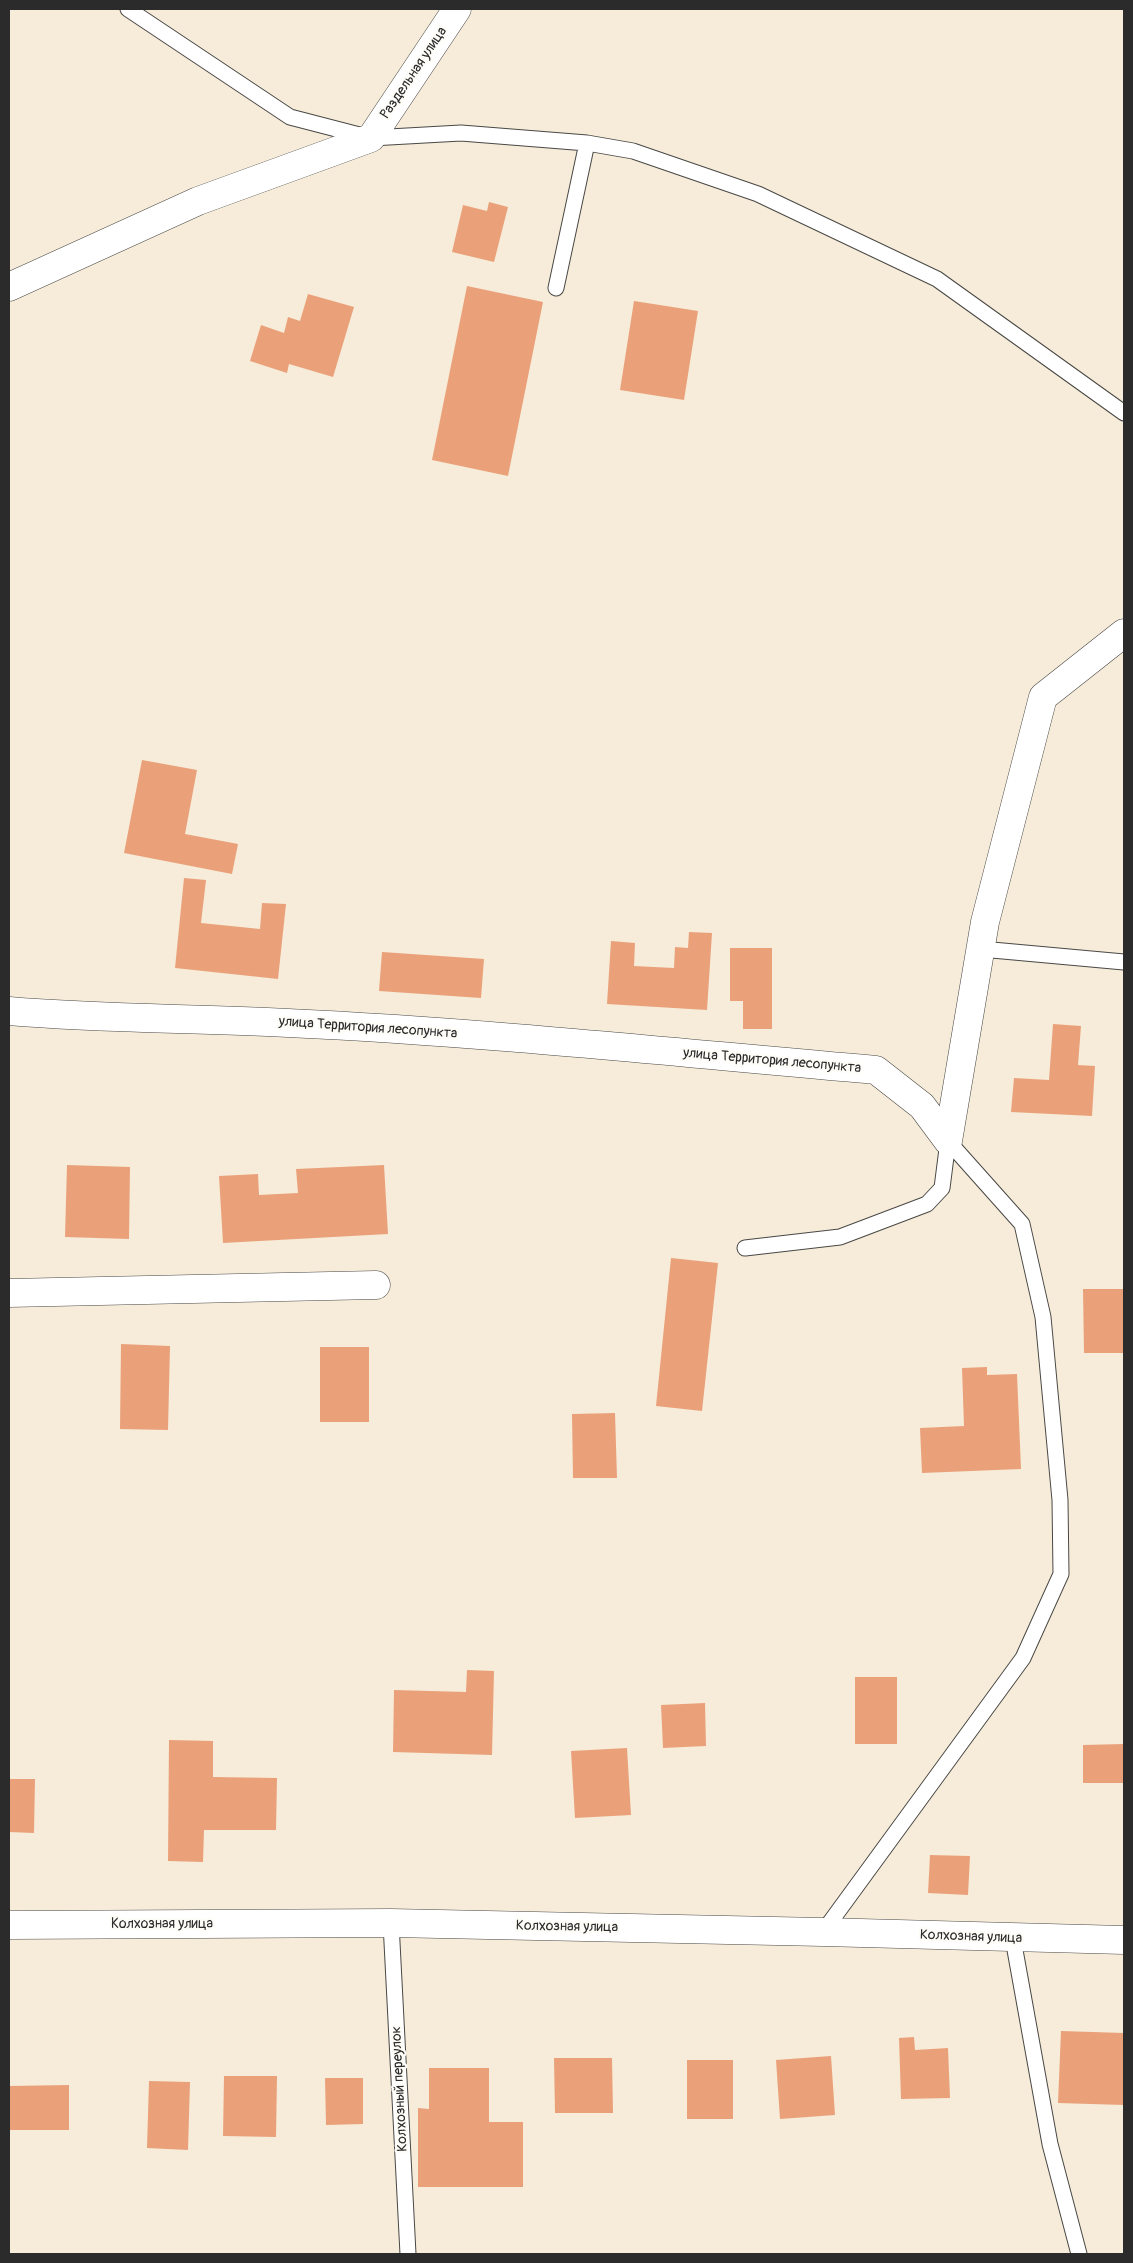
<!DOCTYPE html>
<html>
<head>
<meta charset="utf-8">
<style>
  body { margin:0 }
  #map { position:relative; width:1133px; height:2263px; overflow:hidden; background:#f6ecd9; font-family:Pangolin,sans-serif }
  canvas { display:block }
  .frame { position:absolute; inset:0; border:10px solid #2b2b2b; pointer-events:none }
</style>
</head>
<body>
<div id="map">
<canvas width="1133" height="2263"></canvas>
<div class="frame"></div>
</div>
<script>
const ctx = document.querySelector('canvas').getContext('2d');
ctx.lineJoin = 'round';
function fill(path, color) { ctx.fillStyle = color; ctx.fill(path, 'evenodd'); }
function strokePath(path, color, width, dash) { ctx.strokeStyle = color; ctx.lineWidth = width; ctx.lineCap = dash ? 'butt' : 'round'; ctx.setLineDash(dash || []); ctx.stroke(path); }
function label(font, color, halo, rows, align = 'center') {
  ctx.font = font + ' Pangolin,sans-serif'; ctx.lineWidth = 4.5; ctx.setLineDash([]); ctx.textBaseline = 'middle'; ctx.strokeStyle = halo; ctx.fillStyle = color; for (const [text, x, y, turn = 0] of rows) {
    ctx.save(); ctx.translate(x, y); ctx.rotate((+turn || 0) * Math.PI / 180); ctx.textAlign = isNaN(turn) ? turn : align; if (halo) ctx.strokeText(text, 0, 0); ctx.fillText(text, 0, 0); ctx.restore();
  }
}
fill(new Path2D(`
  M489,202L508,207L494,262L452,252L463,205L487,211Z
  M467,286L543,302L508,476L432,460Z
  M308,294L354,307L333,377L289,364L287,373L250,361L261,325L284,333L288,317L300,321Z
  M634,301L698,311L684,400L620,390Z
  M142,760L197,770L185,834L238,844L232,874L124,853Z
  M184,878L206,880L201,923L260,929L262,903L286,904L278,979L175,968Z
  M689,932L712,933L707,1010L607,1004L611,941L635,943L634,966L674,968L675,947L688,948Z
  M730,948H772V1029H743V1001H730Z
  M382,952L484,959L481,998L379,991Z
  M1053,1024L1081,1026L1078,1065L1095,1066L1092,1116L1011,1112L1014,1078L1049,1080Z
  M67,1165L130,1167L129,1239L65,1237Z
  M384,1165L388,1234L223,1243L219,1176L258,1174L259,1195L298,1193L296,1169Z
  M671,1258L718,1263L702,1411L656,1406Z
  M1083,1289H1124V1353H1084Z
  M121,1344L170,1346L168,1430L120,1429Z
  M320,1347H369V1422H320Z
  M987,1367V1375L1017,1374L1021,1469L922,1473L920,1428L964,1426L962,1368Z
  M615,1413L617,1478H573L572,1414Z
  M467,1670L494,1671L492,1755L393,1752L394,1690L466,1692Z
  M855,1677H897V1744H855Z
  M705,1703L706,1746L663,1748L661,1705Z
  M169,1740L213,1741V1777L277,1778L276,1830H204L203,1862L168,1861Z
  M1124,1744V1783H1083V1745Z
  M627,1748L631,1815L575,1818L571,1751Z
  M9,1779H35L34,1833L9,1832Z
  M930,1855L970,1856L968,1895L928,1893Z
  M1061,2031L1124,2033V2105L1058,2103Z
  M914,2037L915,2050L948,2048L950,2098L901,2099L899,2038Z
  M831,2056L835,2115L780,2119L776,2060Z
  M554,2058H612L613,2113H555Z
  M687,2060H733V2119H687Z
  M429,2068H489V2122H523V2187H418V2108L429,2109Z
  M224,2076H277L276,2137L223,2136Z
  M325,2078H363V2124L326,2125Z
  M149,2081L190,2082L188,2150L147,2148Z
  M69,2085V2130H10L9,2086Z`), '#eaa17a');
const service = new Path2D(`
  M128,9L290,117L371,138L461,133L587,143L633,151L758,194L937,279L1124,413
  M556,288L587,143
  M981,949L1124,962
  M745,1248L840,1237L927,1204L942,1188L948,1141
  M391,1923L408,2254
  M823,1932L1023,1658L1061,1574L1060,1500L1043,1317L1022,1224L948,1141
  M1013,1939L1050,2144L1079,2254`);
const minor = new Path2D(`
  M9,287L198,201L371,138L457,9
  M9,1011C102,1019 195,1018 288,1023C484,1032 680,1053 876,1070L922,1106L948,1141L985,922L1043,697L1124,633
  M9,1293L376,1285
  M9,1925L391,1923L823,1932L1124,1940`);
strokePath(service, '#494845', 17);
strokePath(minor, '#494845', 29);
strokePath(service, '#fff', 15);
strokePath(minor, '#fff', 28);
label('14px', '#2b2b2b', '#fdfcf7', [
  ["Раздельная улица",414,73,-56],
  ["улица Территория лесопункта",368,1028,4],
  ["улица Территория лесопункта",772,1061,5],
  ["Колхозная улица",162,1924],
  ["Колхозная улица",567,1927,1],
  ["Колхозная улица",971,1937,2],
  ["Колхозный переулок",400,2089,-93]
]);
</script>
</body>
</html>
